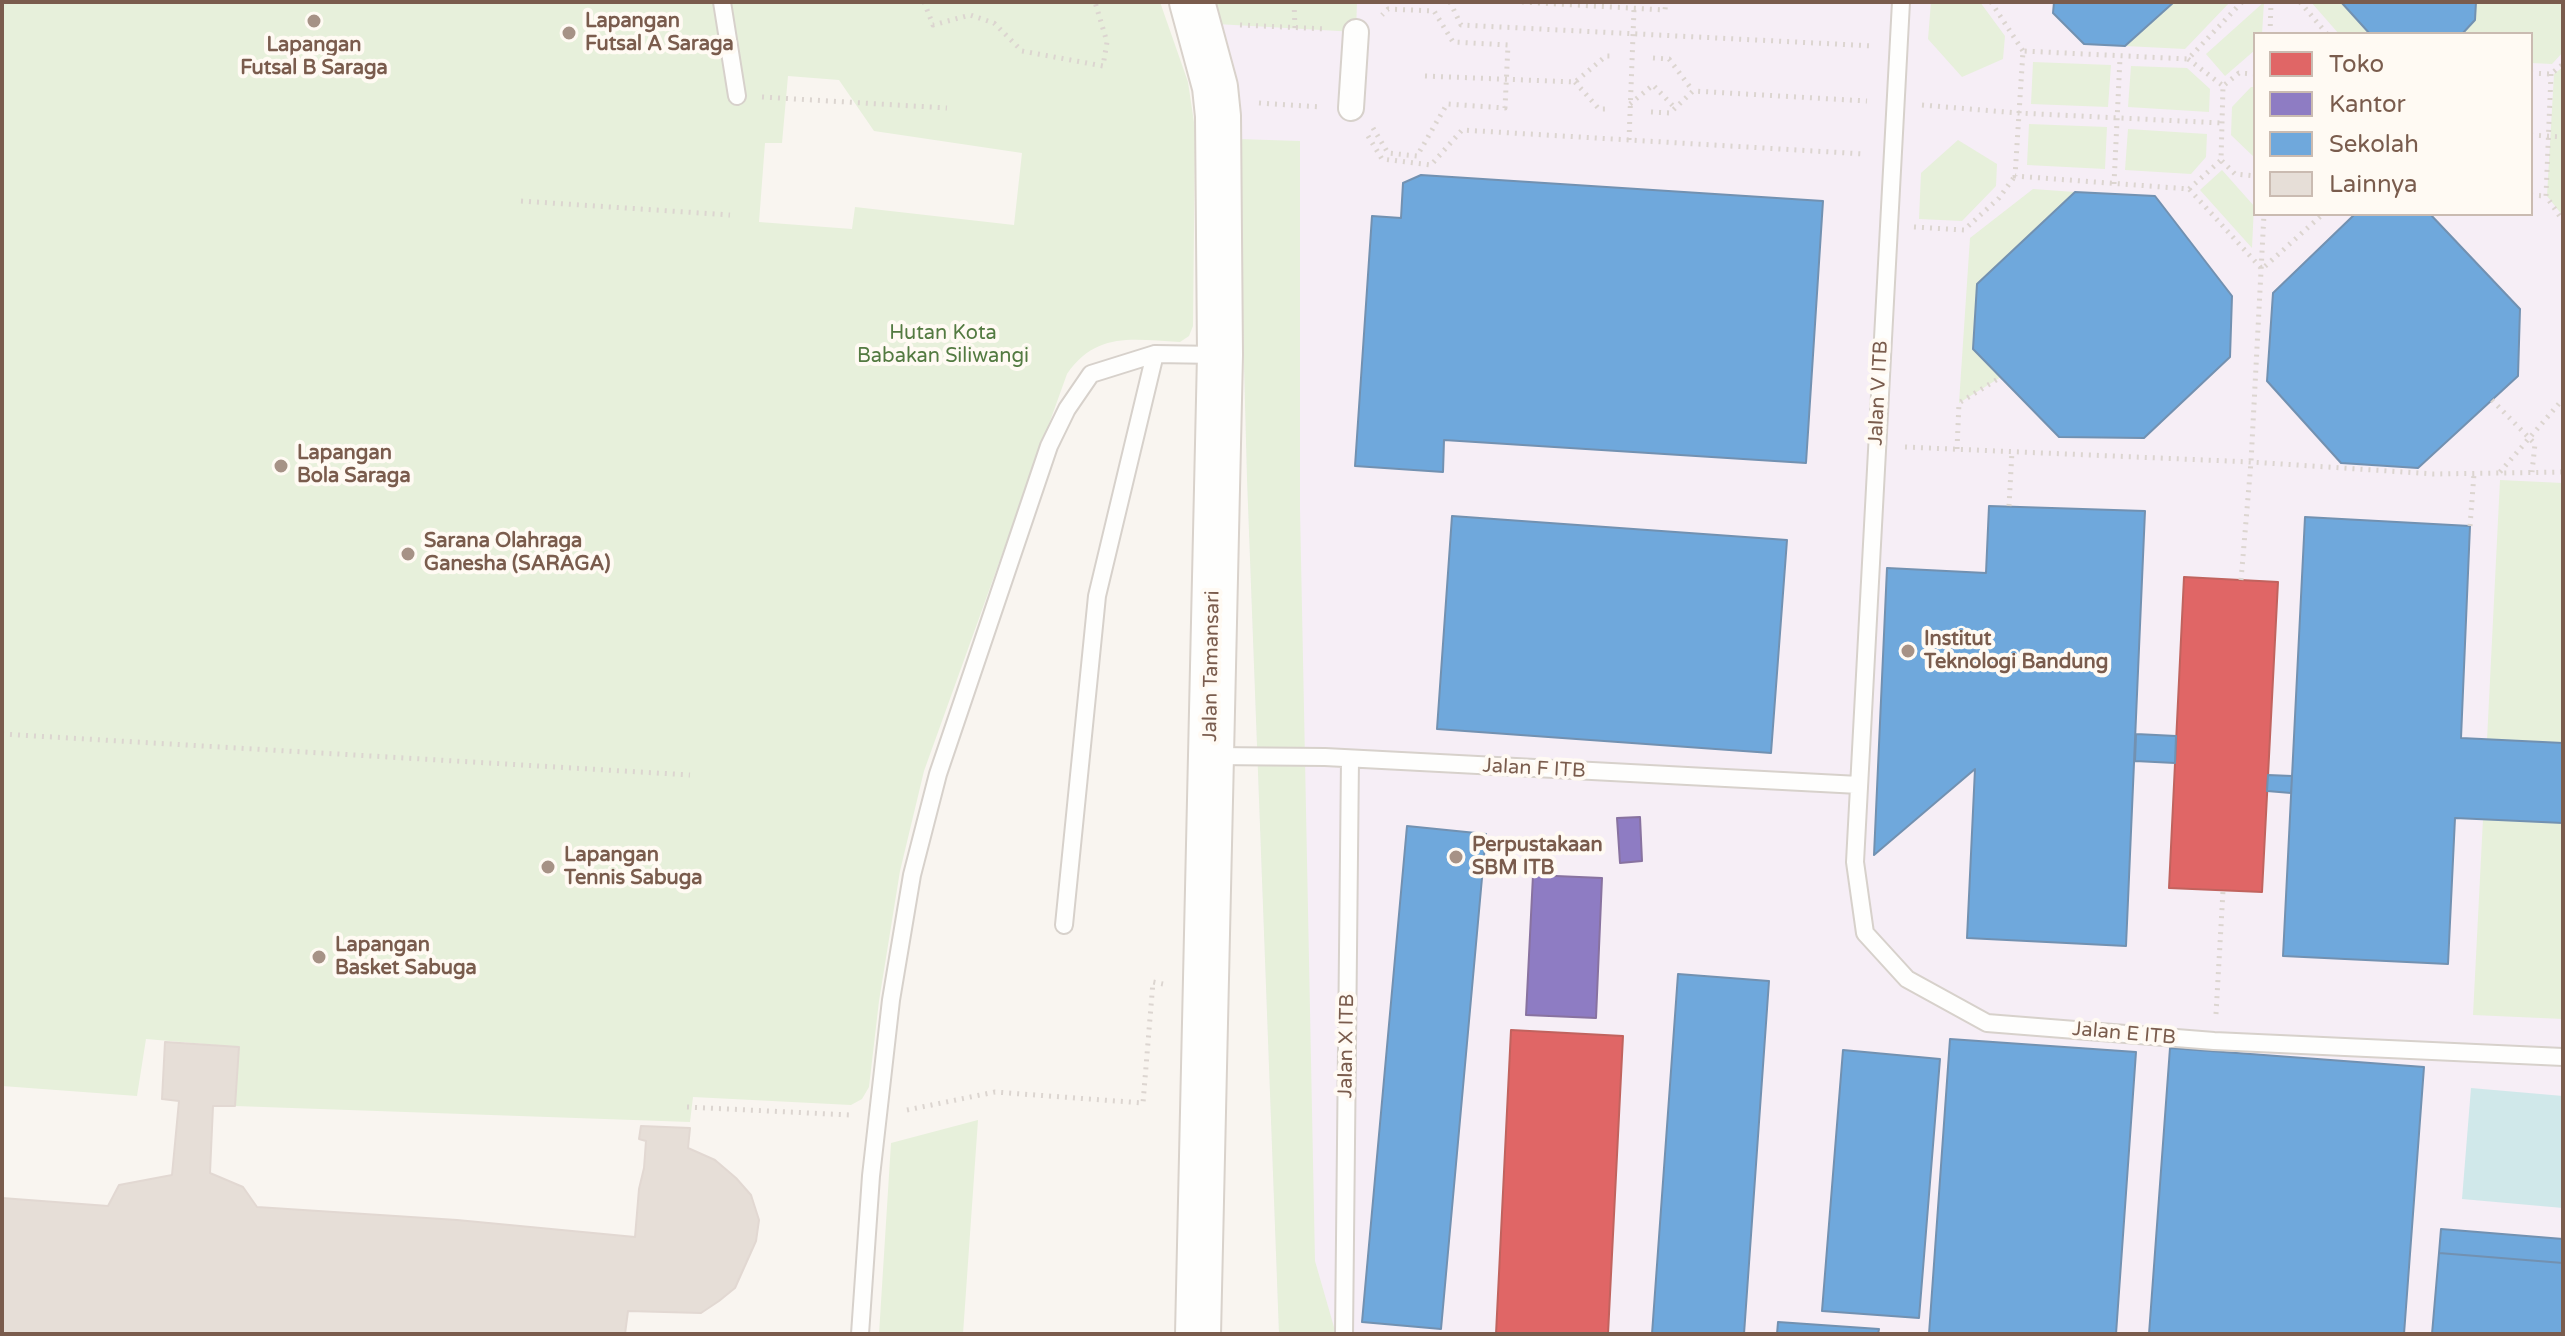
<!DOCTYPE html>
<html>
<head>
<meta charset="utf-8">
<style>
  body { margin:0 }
  #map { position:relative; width:2565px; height:1336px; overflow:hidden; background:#f9f5f0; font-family:"Varela Round",sans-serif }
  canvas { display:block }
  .frame { position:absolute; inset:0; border:4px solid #7a5c4d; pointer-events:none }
  .legend { position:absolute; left:2253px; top:32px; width:280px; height:184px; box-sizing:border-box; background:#fffaf3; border:2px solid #cabbb1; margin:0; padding:10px 14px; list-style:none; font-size:24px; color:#7a5c4d }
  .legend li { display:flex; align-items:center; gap:16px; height:40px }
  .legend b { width:40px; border:2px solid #cabbb1 }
</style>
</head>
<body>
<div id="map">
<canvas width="2565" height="1336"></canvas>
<div class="frame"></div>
<ul class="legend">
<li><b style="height:22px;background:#e06666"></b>Toko</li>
<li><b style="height:22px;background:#8e7cc3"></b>Kantor</li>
<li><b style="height:22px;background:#6fa8dc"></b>Sekolah</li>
<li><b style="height:22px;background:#e6ded7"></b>Lainnya</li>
</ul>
</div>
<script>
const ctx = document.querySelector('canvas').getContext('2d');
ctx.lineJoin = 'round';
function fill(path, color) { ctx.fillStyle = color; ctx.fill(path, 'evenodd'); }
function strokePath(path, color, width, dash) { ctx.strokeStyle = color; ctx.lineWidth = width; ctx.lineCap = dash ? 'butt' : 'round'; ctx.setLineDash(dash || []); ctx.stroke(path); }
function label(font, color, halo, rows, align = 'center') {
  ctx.font = font + ' "Varela Round",sans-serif'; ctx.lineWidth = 8; ctx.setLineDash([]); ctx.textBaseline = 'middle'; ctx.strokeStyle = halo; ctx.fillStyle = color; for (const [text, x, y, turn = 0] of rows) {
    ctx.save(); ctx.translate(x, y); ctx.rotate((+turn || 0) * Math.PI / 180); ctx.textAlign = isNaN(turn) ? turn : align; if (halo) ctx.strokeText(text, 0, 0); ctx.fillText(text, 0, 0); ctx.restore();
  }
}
fill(new Path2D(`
  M1199,2H2563V1334H1279L1247,479L1238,139ZM2255,34H2531V214H2255Z`), '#f6eef6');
fill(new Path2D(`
  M2,2H1160L1188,82L1195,129L1193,326L1189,336L1180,342C1133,340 1097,331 1067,374L924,771L900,871L879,1001L869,1087L862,1099L851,1105L693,1097L690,1122L235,1106L239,1047L146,1039L137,1096L2,1086ZM788,76L839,80L874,131L1022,153L1014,225L855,207L852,229L759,222L765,143H782Z
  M1192,2H1357L1356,32L1199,23Z
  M1931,2H1980L2005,36L2003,59L1962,77L1928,39Z
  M2174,2H2230L2185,49L2125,46Z
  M2264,2L2262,34H2255V50L2225,76L2206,54Z
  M2311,2H2341L2370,34H2339Z
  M2476,2H2563V52L2552,64L2531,63V34H2462L2475,20Z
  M2033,62L2111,65L2108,107L2031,104Z
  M2131,66L2187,68L2210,89L2209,112L2128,107Z
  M2563,67V216L2547,196L2554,74Z
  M2251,87H2255L2254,157L2231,135L2232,107Z
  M2029,124L2107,127L2105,169L2027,165Z
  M2128,129L2207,134L2206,157L2191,174L2125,170Z
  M1238,139L1300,141V509L1315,1261L1336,1334H1279L1247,479Z
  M1958,140L1997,164L1996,186L1962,221L1919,219L1921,173Z
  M2222,170L2254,206L2252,248L2200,190Z
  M2033,189L2075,192L1977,284L1973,348L2001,377L1959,403L1970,238Z
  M2500,480L2563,483V743L2487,740Z
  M2563,815V1019L2473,1015L2483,819L2562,823Z
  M978,1120L963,1334H879L891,1143Z`), '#e7f0db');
fill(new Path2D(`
  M2471,1088L2563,1096V1208L2462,1199Z`), '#d0e8ea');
const shops = new Path2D(`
  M2184,577L2278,582L2262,892L2169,888Z
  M1511,1030L1623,1036L1608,1334H1496Z`);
fill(shops, '#e06666');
strokePath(shops, '#c1635e', 2);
const offices = new Path2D(`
  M1640,817L1642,861L1620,863L1617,818Z
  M1533,875L1602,878L1596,1018L1526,1015Z`);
fill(offices, '#8e7cc3');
strokePath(offices, '#8872a0', 2);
const schools = new Path2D(`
  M2054,2H2174L2125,46L2084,44L2053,13Z
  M2341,2H2476L2475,20L2462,34H2370Z
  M1421,175L1823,201L1806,463L1444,440L1443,472L1355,466L1372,216L1401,218L1403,183Z
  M2075,192L2155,196L2232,296L2230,357L2144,438L2059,437L1973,349L1977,284Z
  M2355,214H2430L2520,309L2518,376L2418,468L2341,463L2267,381L2273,293Z
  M1989,506L2145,511L2126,946L1967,938L1975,769L1874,855L1887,568L1986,573Z
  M1452,516L1787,540L1771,753L1437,729Z
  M2305,517L2470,526L2461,738L2563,743V823L2455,818L2448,964L2283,956Z
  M2136,734L2176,736L2175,763L2135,761Z
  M2268,775L2292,776L2291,793L2267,791Z
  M1407,826L1486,834L1441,1329L1362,1322Z
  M1678,974L1769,981L1744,1334H1652Z
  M1950,1039L2136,1052L2116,1334H1929Z
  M2170,1048L2424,1067L2404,1334H2149Z
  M1843,1050L1940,1059L1919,1318L1822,1311Z
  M2441,1229L2563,1239V1263L2439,1253Z
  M2439,1253L2563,1263V1334H2432Z
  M1778,1322L1879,1329L1878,1334H1777Z`);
fill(schools, '#6fa8dc');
strokePath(schools, '#7291b1', 2);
const building = new Path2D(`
  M165,1042L239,1047L235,1106H213L210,1173L243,1187L257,1207L457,1220L635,1237L639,1189L644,1168L646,1141L639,1139L641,1126L690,1128L688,1148L715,1160L736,1178L751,1195L759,1220L756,1241L735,1288L719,1301L701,1313L628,1311L625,1334H2V1198L108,1206L119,1185L172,1175L179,1101L162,1099Z`);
fill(building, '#e6ded7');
strokePath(building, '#e2d8d2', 2);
const service = new Path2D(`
  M722,2L737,96
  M1901,2L1855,862L1865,933L1907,979L1987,1023L2214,1041L2563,1057
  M1213,756L1325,757L1859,785
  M1064,925L1097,596L1155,354
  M860,1334L871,1176L891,1000L912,875L938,774L1049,446L1067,409L1091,374L1155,354L1218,355
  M1344,1334L1350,759`);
const pedestrian = new Path2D(`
  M1351,108L1356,32`);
const secondary = new Path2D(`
  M1192,2L1215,87L1218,116L1220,355L1198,1334`);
strokePath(service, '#d7d1cb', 20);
strokePath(pedestrian, '#d7d1cb', 28);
strokePath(secondary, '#d9d2cb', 48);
strokePath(new Path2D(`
  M1294,2L1295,28
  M1450,2L1461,25L1874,46
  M1522,2L1665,10L1666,2
  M1991,2L2023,51
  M2242,2L2188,59L2023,51L2015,176L2189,189L2262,269L2323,214
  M2300,2L2327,34
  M1240,25L1326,29
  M2270,34L2271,2
  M1653,58L1669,59L1693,91
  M2188,59L2222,85
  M2531,73L2551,74L2563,64
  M2255,74L2239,73L2223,86L2221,160L2235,174L2255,176
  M2551,74L2546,196L2563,221
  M1425,76L1575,82L1606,56H1611
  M1575,82L1599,109H1609
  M762,97L947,108
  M1259,103L1321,107
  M1630,104L1653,85L1675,108
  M1922,105L2018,113L2222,123
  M1651,112L1670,113L1693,91L1867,101
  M1373,128L1388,153L1417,156L1447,104L1505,108L1508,45L1453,42L1434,11L1388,9L1382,15
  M2531,135L2563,137
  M1368,136L1382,159L1431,165L1462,130L1864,154
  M1629,140L1634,9
  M2114,184L2120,58
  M2189,189L2221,160
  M2531,195L2546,196
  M521,201L730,215
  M1914,227L1964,230L1999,198L2015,176
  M2492,400L2535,444L2532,472
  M1905,447L2251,462L2434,474L2563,472
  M1957,449L1959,403L2001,377
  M2500,472L2563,399
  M2009,506L2012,451
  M2470,526L2474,474
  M2241,580L2251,462L2264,214
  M2,734L690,775
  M2216,1014L2223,891
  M687,1107L850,1115
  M907,1110L995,1092L1143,1103L1153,982L1163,984`), '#dcd5d0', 5, [2, 6]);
strokePath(service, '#fefefd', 16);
strokePath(pedestrian, '#fefefd', 24);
strokePath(secondary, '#fefefd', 44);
strokePath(new Path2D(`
  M924,2L933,25L970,15L994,23L1022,51L1103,66L1107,42L1095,2`), '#dcd5d0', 5, [2, 6]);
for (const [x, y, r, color] of [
  [314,21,8,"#a69286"],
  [569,33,8,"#a69286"],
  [281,466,8,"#a69286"],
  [408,554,8,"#a69286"],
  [1908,651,8,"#a69286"],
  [1456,857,8,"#a69286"],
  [548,867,8,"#a69286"],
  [319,957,8,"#a69286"]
]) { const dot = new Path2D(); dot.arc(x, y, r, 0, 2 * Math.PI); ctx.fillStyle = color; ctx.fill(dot); strokePath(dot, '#fffaf3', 3); }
label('bold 20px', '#7a5c4d', '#fffaf3', [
  ["Lapangan",585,22],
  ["Futsal A Saraga",585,45],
  ["Lapangan",314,46,"center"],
  ["Futsal B Saraga",314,69,"center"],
  ["Lapangan",297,454],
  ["Bola Saraga",297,477],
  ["Sarana Olahraga",424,542],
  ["Ganesha (SARAGA)",424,565],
  ["Institut",1924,640],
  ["Teknologi Bandung",1924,663],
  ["Perpustakaan",1472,846],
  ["SBM ITB",1472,869],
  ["Lapangan",564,856],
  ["Tennis Sabuga",564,879],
  ["Lapangan",335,946],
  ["Basket Sabuga",335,969]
], 'left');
label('20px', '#537a41', '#fffaf3', [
  ["Hutan Kota",943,334],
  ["Babakan Siliwangi",943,357]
]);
label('20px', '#7a5c4d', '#fffaf3', [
  ["Jalan V ITB",1879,393,-87],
  ["Jalan Tamansari",1212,666,-89],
  ["Jalan F ITB",1534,769,3],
  ["Jalan E ITB",2124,1034,5],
  ["Jalan X ITB",1347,1046,-89]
]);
</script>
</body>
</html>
